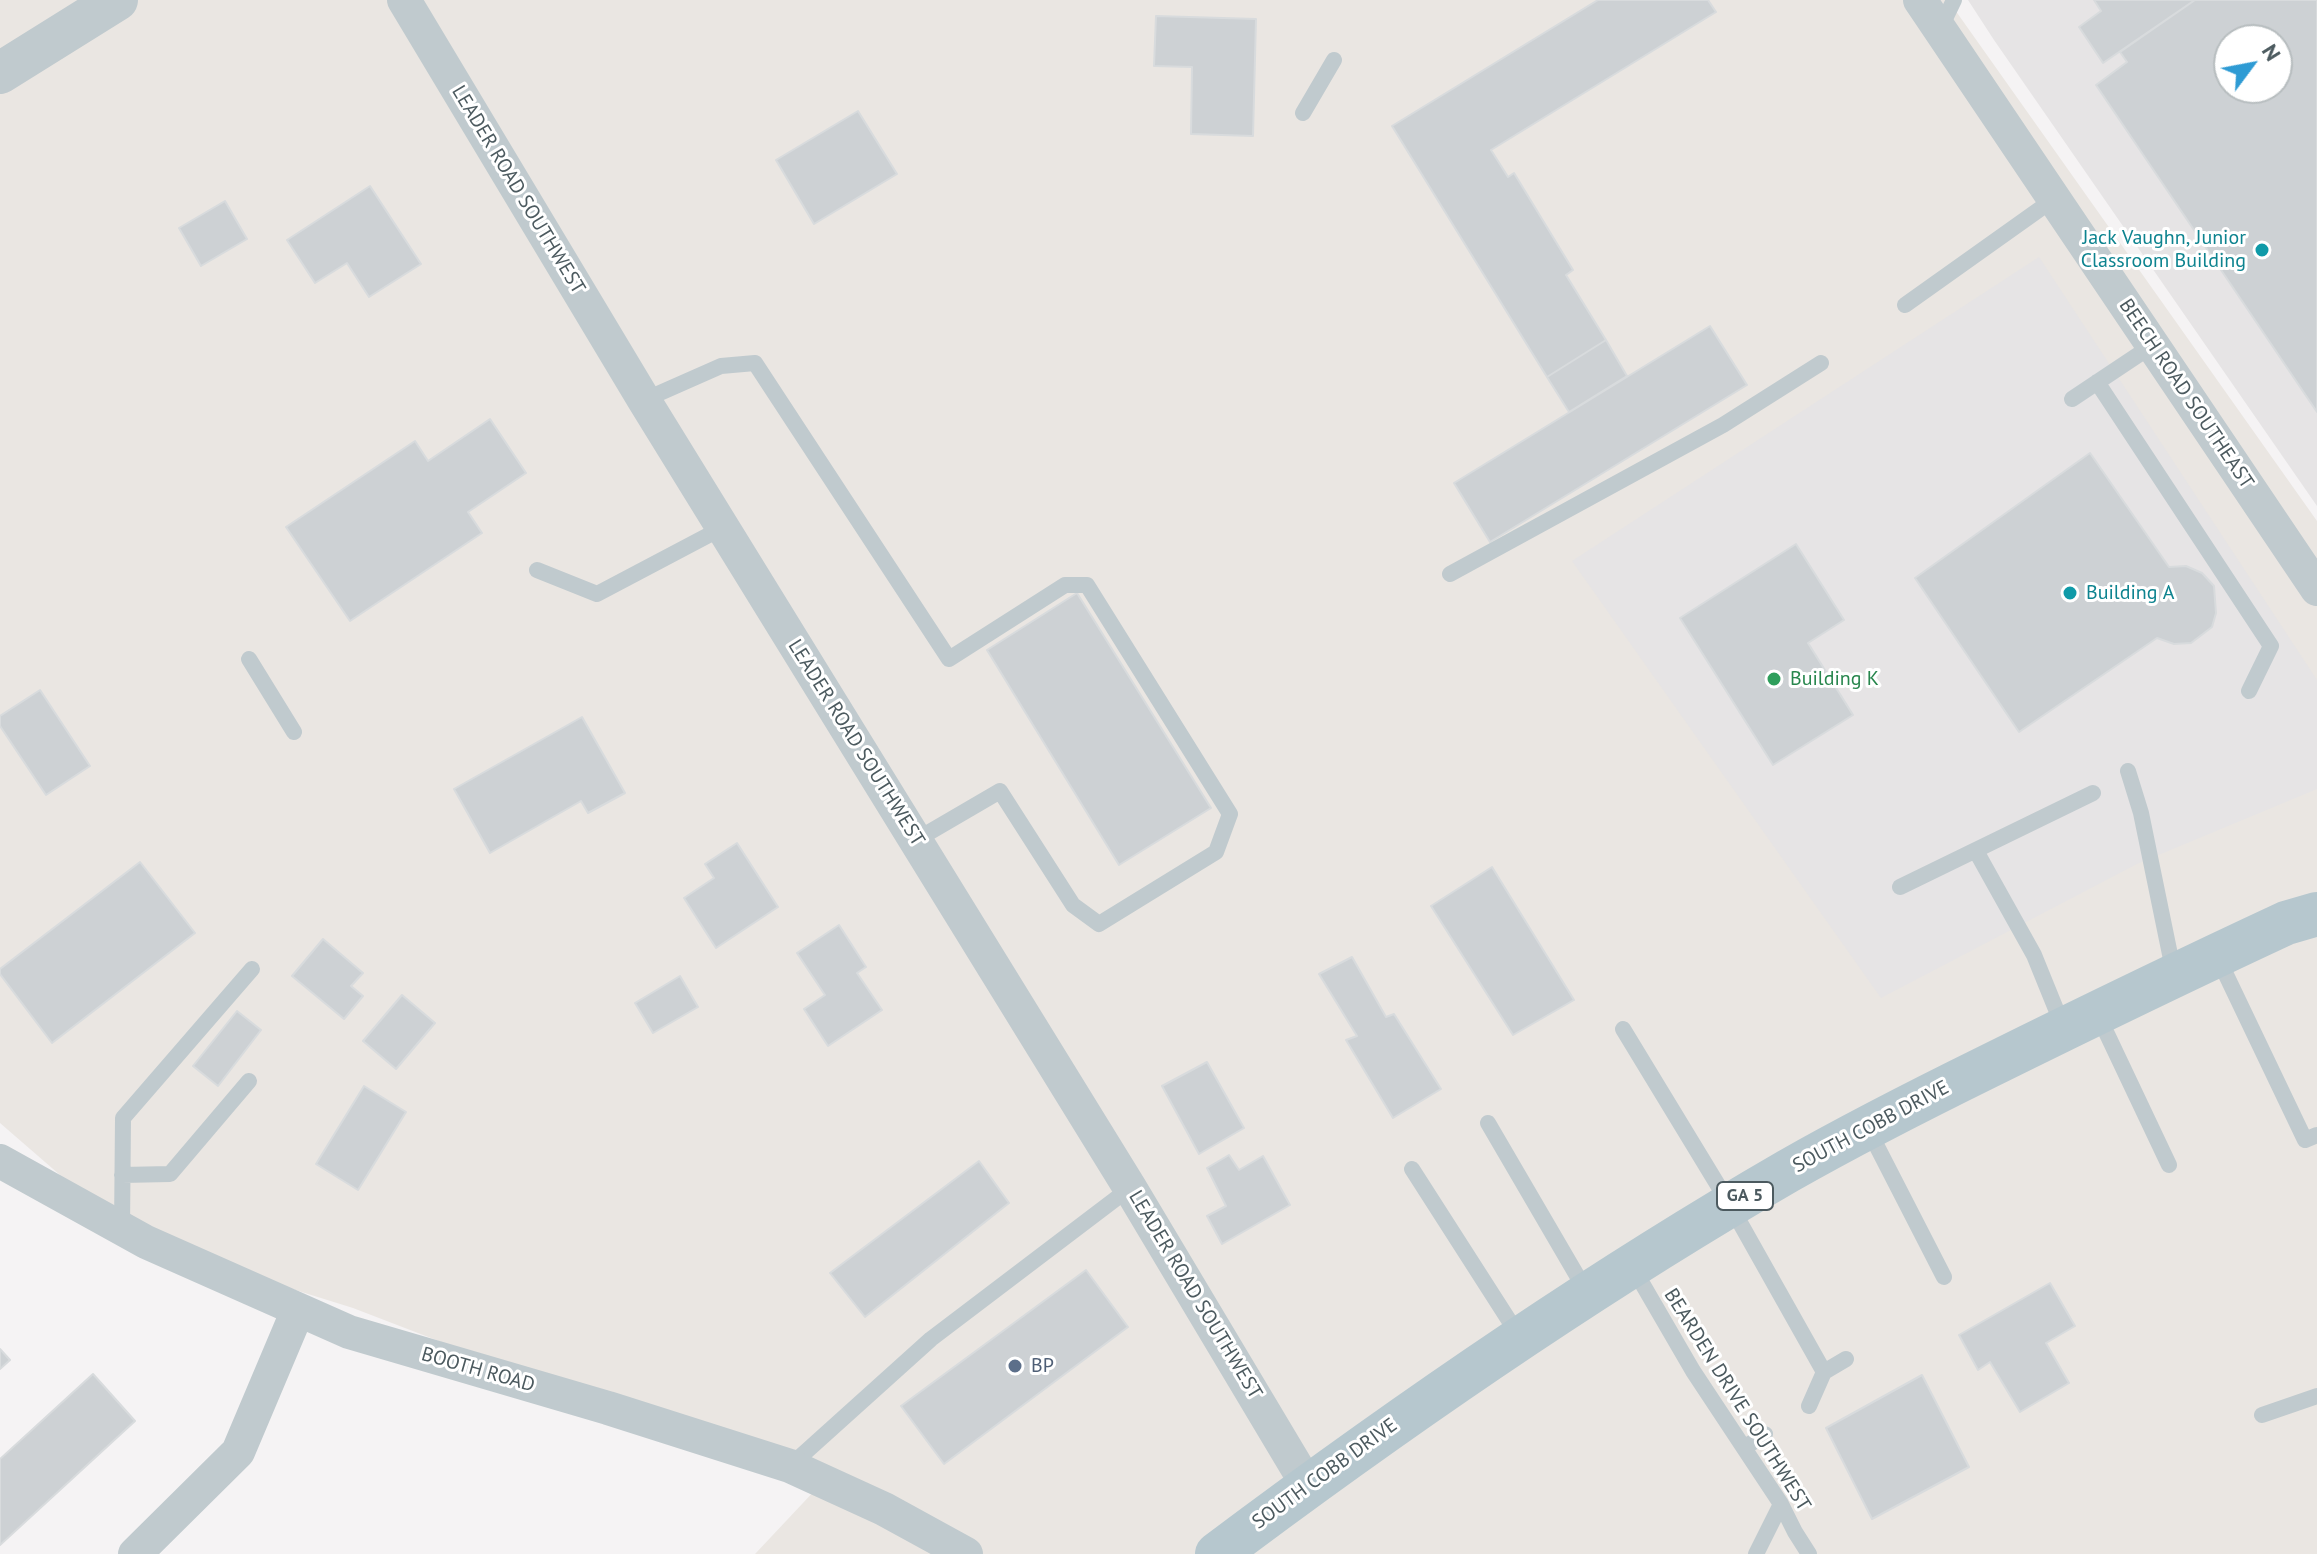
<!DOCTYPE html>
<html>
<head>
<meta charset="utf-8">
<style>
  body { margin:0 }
  #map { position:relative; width:2317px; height:1554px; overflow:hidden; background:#f5f3f4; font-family:"PT Sans",sans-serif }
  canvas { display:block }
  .north { position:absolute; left:2213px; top:24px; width:80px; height:80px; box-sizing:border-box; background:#fff; border:2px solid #b7bdbf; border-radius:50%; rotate:58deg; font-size:22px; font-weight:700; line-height:32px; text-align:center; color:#4c5a5f }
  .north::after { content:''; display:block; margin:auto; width:28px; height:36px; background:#2e9bd4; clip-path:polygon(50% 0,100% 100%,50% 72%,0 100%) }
</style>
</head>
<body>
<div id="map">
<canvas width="2317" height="1554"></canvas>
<div class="north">N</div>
</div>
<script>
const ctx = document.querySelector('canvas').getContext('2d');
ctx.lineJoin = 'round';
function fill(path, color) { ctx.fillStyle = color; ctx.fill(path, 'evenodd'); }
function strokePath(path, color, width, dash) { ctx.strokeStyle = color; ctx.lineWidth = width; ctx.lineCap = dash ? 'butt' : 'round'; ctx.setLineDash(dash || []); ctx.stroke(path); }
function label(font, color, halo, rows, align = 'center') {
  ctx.font = font + ' "PT Sans",sans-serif'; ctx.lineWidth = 6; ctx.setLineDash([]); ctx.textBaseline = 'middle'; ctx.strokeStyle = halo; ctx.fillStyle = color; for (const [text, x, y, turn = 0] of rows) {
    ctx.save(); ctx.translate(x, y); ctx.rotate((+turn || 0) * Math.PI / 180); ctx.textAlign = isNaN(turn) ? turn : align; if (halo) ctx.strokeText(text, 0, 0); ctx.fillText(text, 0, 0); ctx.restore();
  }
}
fill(new Path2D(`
  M0,0H1948L2317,521V1554H755L818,1487L353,1308L135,1240L0,1123Z`), '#eae6e2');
fill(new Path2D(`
  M1968,0H2317V506L1994,40ZM2229,40H2277V88H2229Z
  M2039,257L2317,680V789L2137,864L1881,998L1572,561Z`), '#e6e4e5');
const building = new Path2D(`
  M1598,0H1708L1716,12L1491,150L1508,177L1514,173L1573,270L1566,275L1606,340L1547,377L1392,126Z
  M2094,0H2195L2103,63L2079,27L2101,11Z
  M2195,0H2317V412L2096,85L2127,62L2120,52ZM2229,40H2277V88H2229Z
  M1156,16L1256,19L1253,136L1191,134L1192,67L1154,66Z
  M858,111L897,174L814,224L776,160Z
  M370,186L421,264L369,297L347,263L315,283L287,240Z
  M225,201L247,239L201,266L179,228Z
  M1710,326L1747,385L1490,542L1454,483Z
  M1606,340L1627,376L1569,412L1547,377Z
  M490,419L526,473L468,512L482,533L350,621L286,527L415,441L428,461Z
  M2090,453L2169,567L2186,566L2202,573L2214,586L2216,613L2212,627L2191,643L2174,644L2157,638L2019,732L1915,578Z
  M1796,544L1844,620L1808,643L1853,715L1773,765L1680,618Z
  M1077,593L1211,808L1119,865L987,650Z
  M40,690L90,766L46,795L0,726V716Z
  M582,717L625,793L588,813L581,801L490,853L454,789Z
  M737,843L778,907L716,948L684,898L714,878L705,864Z
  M140,862L195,933L52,1043L0,974V969Z
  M1492,867L1574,1000L1513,1035L1431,906Z
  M839,925L866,967L857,973L882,1010L828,1046L804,1009L825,995L797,953Z
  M323,939L363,973L351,986L363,996L344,1019L292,976Z
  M1352,957L1386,1017L1394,1014L1441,1089L1393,1118L1346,1040L1357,1036L1319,974Z
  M680,976L698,1007L653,1033L635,1003Z
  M402,995L435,1023L396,1069L363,1041Z
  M237,1011L261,1030L218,1086L193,1066Z
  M1207,1062L1244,1128L1199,1154L1162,1086Z
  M364,1086L406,1112L358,1190L316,1164Z
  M1229,1155L1239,1170L1263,1156L1290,1205L1222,1244L1207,1216L1226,1206L1207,1168Z
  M979,1161L1009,1203L865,1317L830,1273Z
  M1086,1270L1128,1327L944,1464L901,1406Z
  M2050,1283L2075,1326L2046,1343L2069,1383L2020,1412L1990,1362L1978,1370L1959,1335Z
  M0,1349L10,1360L0,1369Z
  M93,1374L135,1421L0,1545V1459Z
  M1922,1375L1969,1467L1872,1519L1826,1428Z`);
fill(building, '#cdd1d4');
strokePath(building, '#d8dbdd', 2);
strokePath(new Path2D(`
  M1940,29L1954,0
  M1303,113L1334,60
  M1905,305L2054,199
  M2097,382L2271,646L2249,691
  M2072,399L2153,345
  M644,400L721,366L755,363L949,659L1065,585H1087L1230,814L1216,852L1099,924L1073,905L1000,791L916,840
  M537,570L597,594L724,527
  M1450,574L1723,425L1821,363
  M249,659L294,732
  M2128,771L2141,813L2174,974
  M1976,851L2034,955L2064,1029
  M1900,887L2093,793
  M2218,958L2305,1140L2317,1135
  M2098,1015L2169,1165
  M1623,1029L1730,1205L1824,1372L1809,1406
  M1488,1123L1586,1291
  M1868,1129L1944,1277
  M1412,1169L1519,1336
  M122,1175L170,1174L249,1081
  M122,1229L123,1118L252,969
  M1632,1266L1693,1371L1781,1504L1795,1532L1809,1554
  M1824,1372L1846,1359
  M2262,1415L2317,1396
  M1744,1448L1765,1434
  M790,1466L931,1339L1130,1188
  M1756,1554L1781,1504`), '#c0cace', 16);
strokePath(new Path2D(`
  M404,0L644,400L1130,1188L1308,1486
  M1920,0L2317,589
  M0,1161L146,1242L349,1332L608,1408L790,1466L884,1509L966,1554
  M135,1554L238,1452L298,1310`), '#c0cace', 34);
strokePath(new Path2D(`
  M0,73L117,0`), '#c0cace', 42);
strokePath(new Path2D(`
  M1217,1554C1401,1416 1589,1286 1788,1171C1853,1134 1920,1100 1987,1067C2086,1018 2185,970 2286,923L2317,914`), '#b6c7ce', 44);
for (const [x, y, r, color] of [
  [2262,250,8,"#0f9aa8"],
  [2070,593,8,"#0f9aa8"],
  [1774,679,8,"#2e9e5b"],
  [1015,1366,8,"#5c6f8a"]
]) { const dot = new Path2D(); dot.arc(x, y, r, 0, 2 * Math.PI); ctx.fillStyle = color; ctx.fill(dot); strokePath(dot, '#fff', 3); }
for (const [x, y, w] of [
  [1745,1196,56]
]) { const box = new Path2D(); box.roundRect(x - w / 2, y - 14, w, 28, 6); ctx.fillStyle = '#fff'; ctx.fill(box); strokePath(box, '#4c5a5f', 2); }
label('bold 18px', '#4c5a5f', null, [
  ["GA 5",1745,1196]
]);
label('20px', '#4c5a5f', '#fff', [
  ["LEADER ROAD SOUTHWEST",518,190,59],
  ["BEECH ROAD SOUTHEAST",2186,394,56],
  ["LEADER ROAD SOUTHWEST",856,743,58],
  ["SOUTH COBB DRIVE",1871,1127,-28],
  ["LEADER ROAD SOUTHWEST",1195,1295,59],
  ["BOOTH ROAD",478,1370,16],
  ["BEARDEN DRIVE SOUTHWEST",1737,1400,58],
  ["SOUTH COBB DRIVE",1325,1474,-36]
]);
label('20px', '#0d838f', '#fff', [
  ["Jack Vaughn, Junior",2246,238],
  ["Classroom Building",2246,261],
  ["Building A",2086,593,"left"]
], 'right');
label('20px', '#27864d', '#fff', [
  ["Building K",1790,679]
], 'left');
label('20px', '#4e5e75', '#fff', [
  ["BP",1031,1366]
], 'left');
</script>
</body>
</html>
